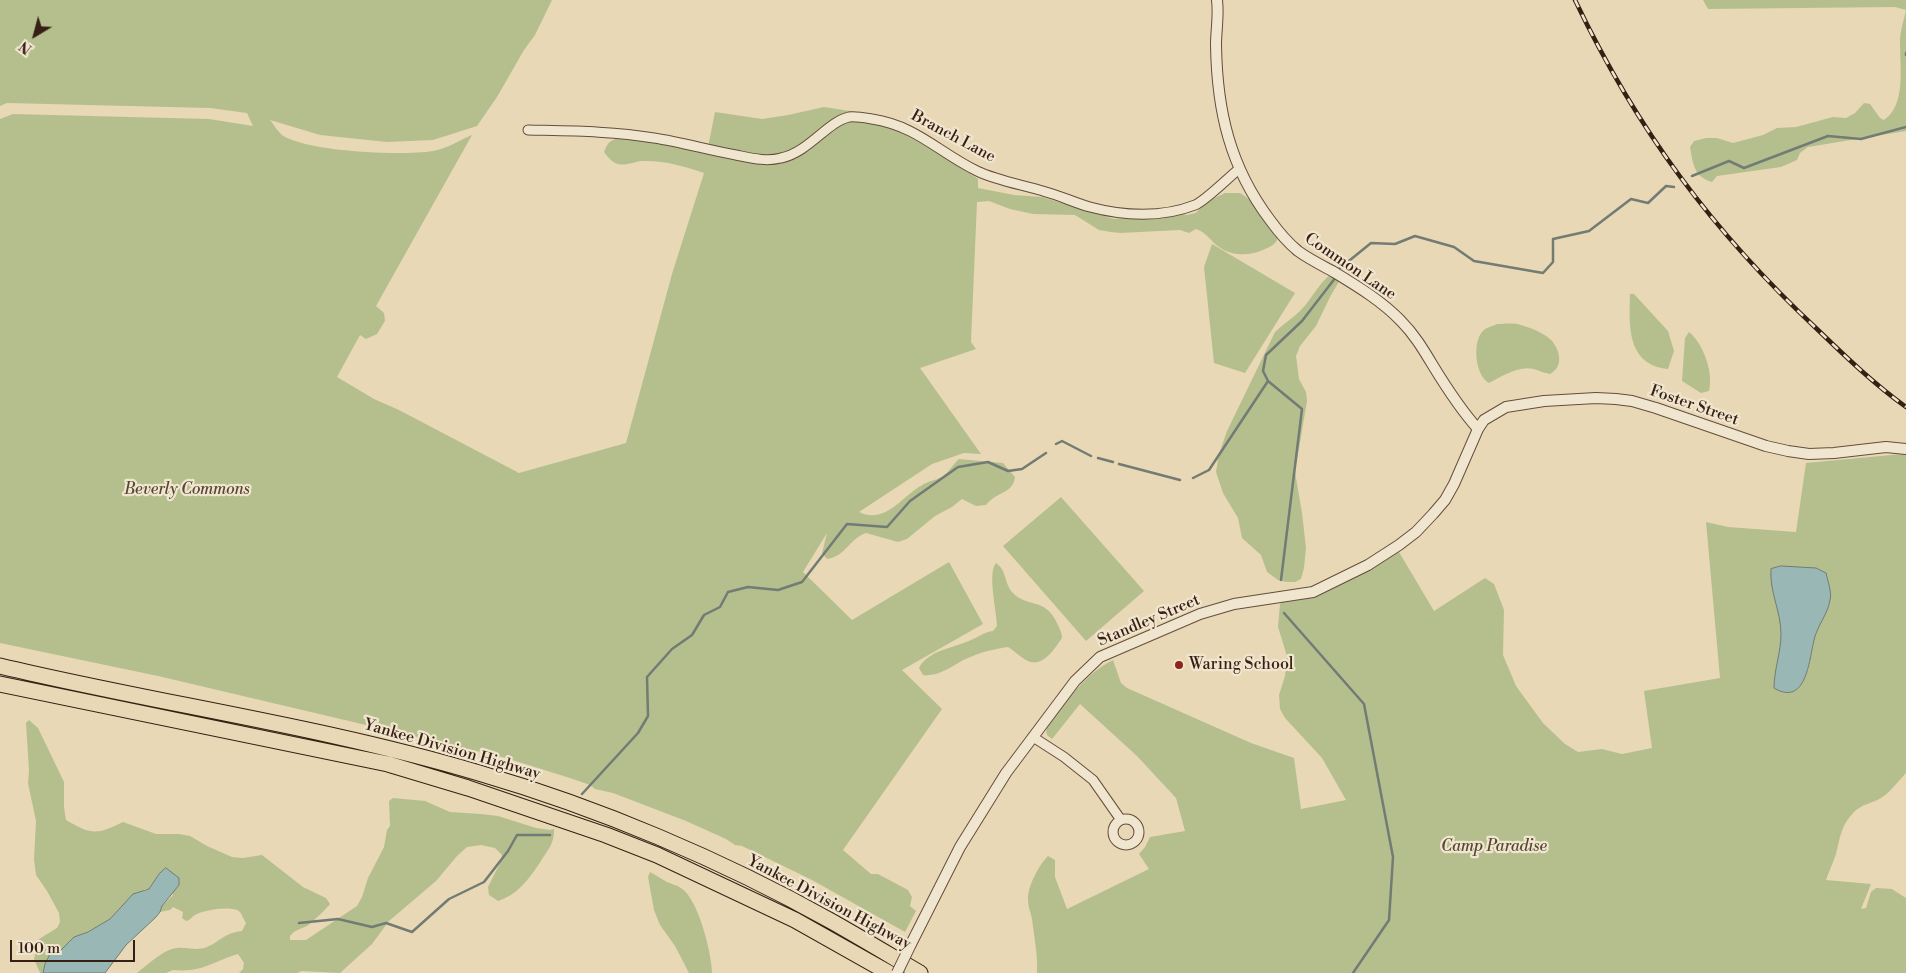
<!DOCTYPE html>
<html>
<head>
<meta charset="utf-8">
<style>
  body { margin:0 }
  #map { position:relative; width:1906px; height:973px; overflow:hidden; background:#e8d8b5; font-family:"Libre Bodoni",serif }
  canvas { display:block }
  .north { position:absolute; left:10px; top:10px; width:50px; height:50px; -webkit-text-stroke:4px #f0e6cf; paint-order:stroke; rotate:217deg; font-size:14px; font-weight:700; line-height:20px; text-align:center; color:#381f13 }
  .north::after { content:''; display:block; margin:auto; width:18px; height:22px; background:#381f13; clip-path:polygon(50% 0,100% 100%,50% 72%,0 100%) }
  .scale { position:absolute; left:10px; top:940px; width:125px; height:22px; box-sizing:border-box; border:2px solid #381f13; border-top:0; padding-left:6px; font-size:15px; line-height:18px; white-space:nowrap; color:#381f13; -webkit-text-stroke:4px #f0e6cf; paint-order:stroke }
</style>
</head>
<body>
<div id="map">
<canvas width="1906" height="973"></canvas>
<div class="north">N</div>
<div class="scale">100 m</div>
</div>
<script>
const ctx = document.querySelector('canvas').getContext('2d');
ctx.lineJoin = 'round';
function fill(path, color) { ctx.fillStyle = color; ctx.fill(path, 'evenodd'); }
function strokePath(path, color, width, dash) { ctx.strokeStyle = color; ctx.lineWidth = width; ctx.lineCap = dash ? 'butt' : 'round'; ctx.setLineDash(dash || []); ctx.stroke(path); }
function label(font, color, halo, rows, align = 'center') {
  ctx.font = font + ' "Libre Bodoni",serif'; ctx.lineWidth = 4.5; ctx.setLineDash([]); ctx.textBaseline = 'middle'; ctx.strokeStyle = halo; ctx.fillStyle = color; for (const [text, x, y, turn = 0] of rows) {
    ctx.save(); ctx.translate(x, y); ctx.rotate((+turn || 0) * Math.PI / 180); ctx.textAlign = isNaN(turn) ? turn : align; if (halo) ctx.strokeText(text, 0, 0); ctx.fillText(text, 0, 0); ctx.restore();
  }
}
fill(new Path2D(`
  M0,0H552L535,35L524,50L497,97L477,126L433,140L387,142L320,135L270,120C274,125 279,134 285,137C315,152 400,156 433,151C446,149 460,140 472,135L376,306L384,313L385,321L377,334L366,339L360,335L337,377L374,399L399,410L519,473L626,443L672,274L704,173C685,166 662,160 642,161C632,162 625,167 615,163C611,161 607,156 604,152C606,147 608,142 613,140C627,133 690,145 708,147L715,112L762,119L788,115L824,107L882,116L978,179V188L1014,195L1042,197L1114,219L1173,213L1187,215L1196,213L1204,203L1225,193H1240L1249,199L1278,238C1276,244 1270,247 1263,250C1246,257 1229,256 1215,244C1209,238 1205,232 1196,229L1189,233L1180,230L1120,233L1111,232L1099,230L1075,215L1033,214L1010,209L989,201L977,202L971,342L976,349L920,368L981,454L964,453L932,464L859,512C883,524 900,500 916,489C919,487 923,484 926,483C932,480 937,480 943,476C950,471 953,464 959,459L1003,463L1015,477C1013,494 997,491 986,505L976,506L962,499L952,507L935,516L907,539L898,542L866,533C849,539 845,557 827,559L822,553L827,533L803,572L852,620L949,562L983,624L902,670L942,709L843,850L871,874H878L908,890L912,897L910,906L916,911L905,932L812,880L742,846L735,845L726,839L686,821L613,793L595,789L590,785L573,779L506,758L158,676L0,643V119L13,114L209,119L253,126L247,113L210,108L7,103L0,106Z
  M1703,0H1906V131L1808,147L1800,153L1797,160L1781,167L1717,176L1712,182C1694,177 1693,164 1690,147L1694,141L1706,138H1717L1733,143L1763,135L1777,128L1796,127L1833,117L1846,118L1855,113L1864,103L1870,104L1880,118L1884,120C1906,105 1900,69 1900,41C1900,31 1904,20 1906,10L1895,7L1708,9Z
  M1212,244L1295,293L1245,373L1214,363L1204,267Z
  M1331,274L1340,280L1331,295L1316,326L1300,346L1296,356L1299,379L1306,392L1307,401L1295,472L1302,513L1306,548L1304,568L1301,579L1295,582H1286L1278,580L1267,572L1261,555L1242,538L1238,518L1223,493L1216,472L1219,454L1227,431L1275,332C1283,324 1292,319 1300,311C1312,299 1317,285 1331,274Z
  M1630,294H1634L1668,331L1674,351L1668,369C1627,365 1629,326 1630,294Z
  M1497,324C1503,324 1510,323 1517,324C1527,326 1545,333 1552,341C1561,352 1563,367 1550,374C1544,373 1540,371 1534,369C1519,365 1502,376 1489,383C1475,376 1471,339 1485,329C1488,327 1494,326 1497,324Z
  M1689,332C1703,343 1714,373 1709,391L1701,393L1682,381L1685,338Z
  M1902,454H1906V773C1898,781 1891,792 1881,798C1873,803 1862,804 1854,812C1841,825 1840,838 1836,854C1833,863 1829,871 1826,880L1871,884L1861,909L1866,908L1871,892L1876,888L1892,889L1906,898V973H1037C1038,955 1034,936 1032,919C1031,913 1028,907 1028,900C1027,887 1039,865 1048,856L1055,860V877L1067,909L1149,869L1139,854L1145,847L1150,837L1185,831L1176,798L1137,756L1080,704L1052,739L1047,735L1046,731L1048,725C1067,700 1085,674 1113,660L1121,683L1127,688L1251,743L1294,758L1301,809L1346,800L1322,758L1285,718L1280,709L1279,695L1285,676L1287,656L1278,627L1280,604L1284,600C1309,607 1376,565 1399,552L1434,611L1485,578L1494,584L1504,610L1503,655L1516,686L1543,723L1565,744L1578,752L1602,749L1622,754L1652,748L1644,691L1720,678L1706,522L1728,527L1796,532L1806,463Z
  M1061,497L1144,591L1086,641L1003,546Z
  M996,563C1007,570 1004,584 1013,593C1027,608 1045,597 1057,623C1059,628 1062,632 1062,638C1055,648 1043,668 1028,661C1021,658 1015,651 1008,647C996,649 984,651 973,656C955,662 943,677 923,675L919,668C928,650 954,648 971,640C979,637 984,632 993,631L997,626C997,611 987,574 996,563Z
  M29,720L38,728L64,782V807L66,820C92,835 96,835 123,822L156,834H179L190,836L207,846L232,857L243,858L262,855L303,887L326,898L330,904C327,908 312,923 307,926C300,929 295,930 290,936V940H306L357,906L362,897L368,878L384,847L387,830L390,826L389,801L393,798L425,801L450,812L481,814L498,816L536,828L550,830L554,829C555,844 546,852 539,864C528,880 517,895 498,901L489,895L488,887L501,861L502,855L495,848L481,845L467,847L457,856L436,881L389,921L372,944L340,973L302,971L297,973H239L243,969L244,963L238,954C214,961 202,973 173,970L166,973H137C147,965 160,953 172,949C184,945 193,952 207,947C221,941 224,933 242,931L246,923C244,920 242,915 240,912C232,905 204,910 195,915C191,917 191,920 186,921L182,918L183,912L173,907L170,910L160,912L162,906L173,895L159,874L149,889H145L110,919L88,932L74,937L59,952L50,954L45,964L43,973H40L34,959L39,939L57,928L60,922L59,913L47,891L36,875L34,859L36,821L28,783L29,771L26,723Z
  M650,872C656,875 661,879 667,882C671,884 677,885 681,888C698,898 712,954 712,973H689L675,946L660,925L654,910L648,877Z`), '#b5bf8e');
const water = new Path2D(`
  M1781,566L1816,568L1826,573C1828,582 1832,592 1830,600C1828,614 1817,626 1814,640C1809,661 1806,707 1774,688C1774,670 1781,652 1781,634C1781,611 1769,591 1771,569Z
  M166,868L179,878V885L162,906L160,912L155,918L126,945L105,973H43L45,964L50,954L59,952L74,937L88,932L110,919L133,894L149,889L159,874Z`);
fill(water, '#99b8b5');
strokePath(water, '#727b74', 1);
strokePath(new Path2D(`
  M1906,53V55
  M1692,176L1729,161L1744,168L1828,136L1861,139L1906,127
  M1338,272L1339,269L1371,243L1395,244L1415,236L1454,247L1474,261L1543,273L1553,262V239L1589,231L1631,199L1648,203L1666,186L1674,187
  M1056,444L1062,441L1091,456
  M1098,458L1113,462
  M1119,464L1180,480
  M1193,478L1209,470L1268,381
  M1281,580L1302,409L1268,381L1263,371L1266,355L1302,321L1336,277
  M1284,613L1364,704L1393,857L1389,920L1353,973
  M582,794L638,733L648,716L647,677L672,649L692,635L704,615L720,607L728,592L748,587L778,590L802,582L847,524L887,527L910,501L958,467L988,462L1008,471L1022,469L1046,453
  M299,923L338,919L372,927L386,923L412,932L449,899L484,882L508,851L517,835H550`), '#727b74', 2.5);
const minor = new Path2D(`
  M528,130C570,131 612,131 654,138C681,142 708,150 736,155C751,158 766,162 781,158C809,152 827,122 849,117C855,116 866,118 872,119C917,126 938,152 977,171C998,181 1024,185 1046,192C1061,196 1075,203 1090,207C1123,216 1162,218 1195,205C1205,201 1229,177 1239,169
  M1033,737L1064,757L1093,780L1121,820
  M1113 832a13 13 0 1 1 26 0a13 13 0 1 1-26 0Z`);
const tertiary = new Path2D(`
  M1217,0C1219,16 1216,30 1216,45C1217,111 1230,167 1270,220C1278,231 1287,242 1298,251C1309,259 1321,265 1334,272C1357,286 1382,301 1401,321C1414,334 1423,349 1432,364C1446,387 1460,409 1478,429
  M911,944L960,847L1006,773L1075,681L1100,657L1200,614L1234,604L1313,592L1368,565L1399,545L1416,532L1433,514L1445,500L1454,484L1478,429L1484,420L1506,407L1544,401L1596,398L1616,399L1632,401L1656,408L1766,446L1788,451L1809,454L1834,453L1886,447L1906,449`);
const motorway = new Path2D(`
  M0,666C159,704 322,726 479,773C599,808 722,860 831,921C861,938 891,956 920,973
  M0,684L388,764L468,788L606,835L657,855L795,920L889,973`);
strokePath(minor, '#644d3c', 11);
strokePath(tertiary, '#644d3c', 12);
strokePath(motorway, '#381f13', 17);
strokePath(minor, '#f0e6cf', 9);
strokePath(tertiary, '#f0e6cf', 10);
strokePath(motorway, '#e8d8b5', 15);
const rail = new Path2D(`
  M1575,0C1637,130 1713,232 1818,330C1846,357 1874,384 1906,407`);
strokePath(rail, '#381f13', 4.5);
strokePath(rail, '#f0e6cf', 2.5, [8]);
const tertiaryBridge = new Path2D(`
  M897,973L911,944`);
strokePath(tertiaryBridge, '#644d3c', 12, []);
strokePath(tertiaryBridge, '#f0e6cf', 10);
for (const [x, y, r, color] of [
  [1179,665,5,"#8f2418"]
]) { const dot = new Path2D(); dot.arc(x, y, r, 0, 2 * Math.PI); ctx.fillStyle = color; ctx.fill(dot); strokePath(dot, '#f0e6cf', 2); }
label('16px', '#381f13', '#f0e6cf', [
  ["Branch Lane",953,137,28],
  ["Common Lane",1350,267,34],
  ["Foster Street",1694,406,19],
  ["Standley Street",1149,621,-23],
  ["Yankee Division Highway",452,750,16],
  ["Yankee Division Highway",829,903,28]
]);
label('italic 16px', '#574732', '#f0e6cf', [
  ["Beverly Commons",187,490],
  ["Camp Paradise",1494,847]
]);
label('16px', '#381f13', '#f0e6cf', [
  ["Waring School",1189,665]
], 'left');
</script>
</body>
</html>
